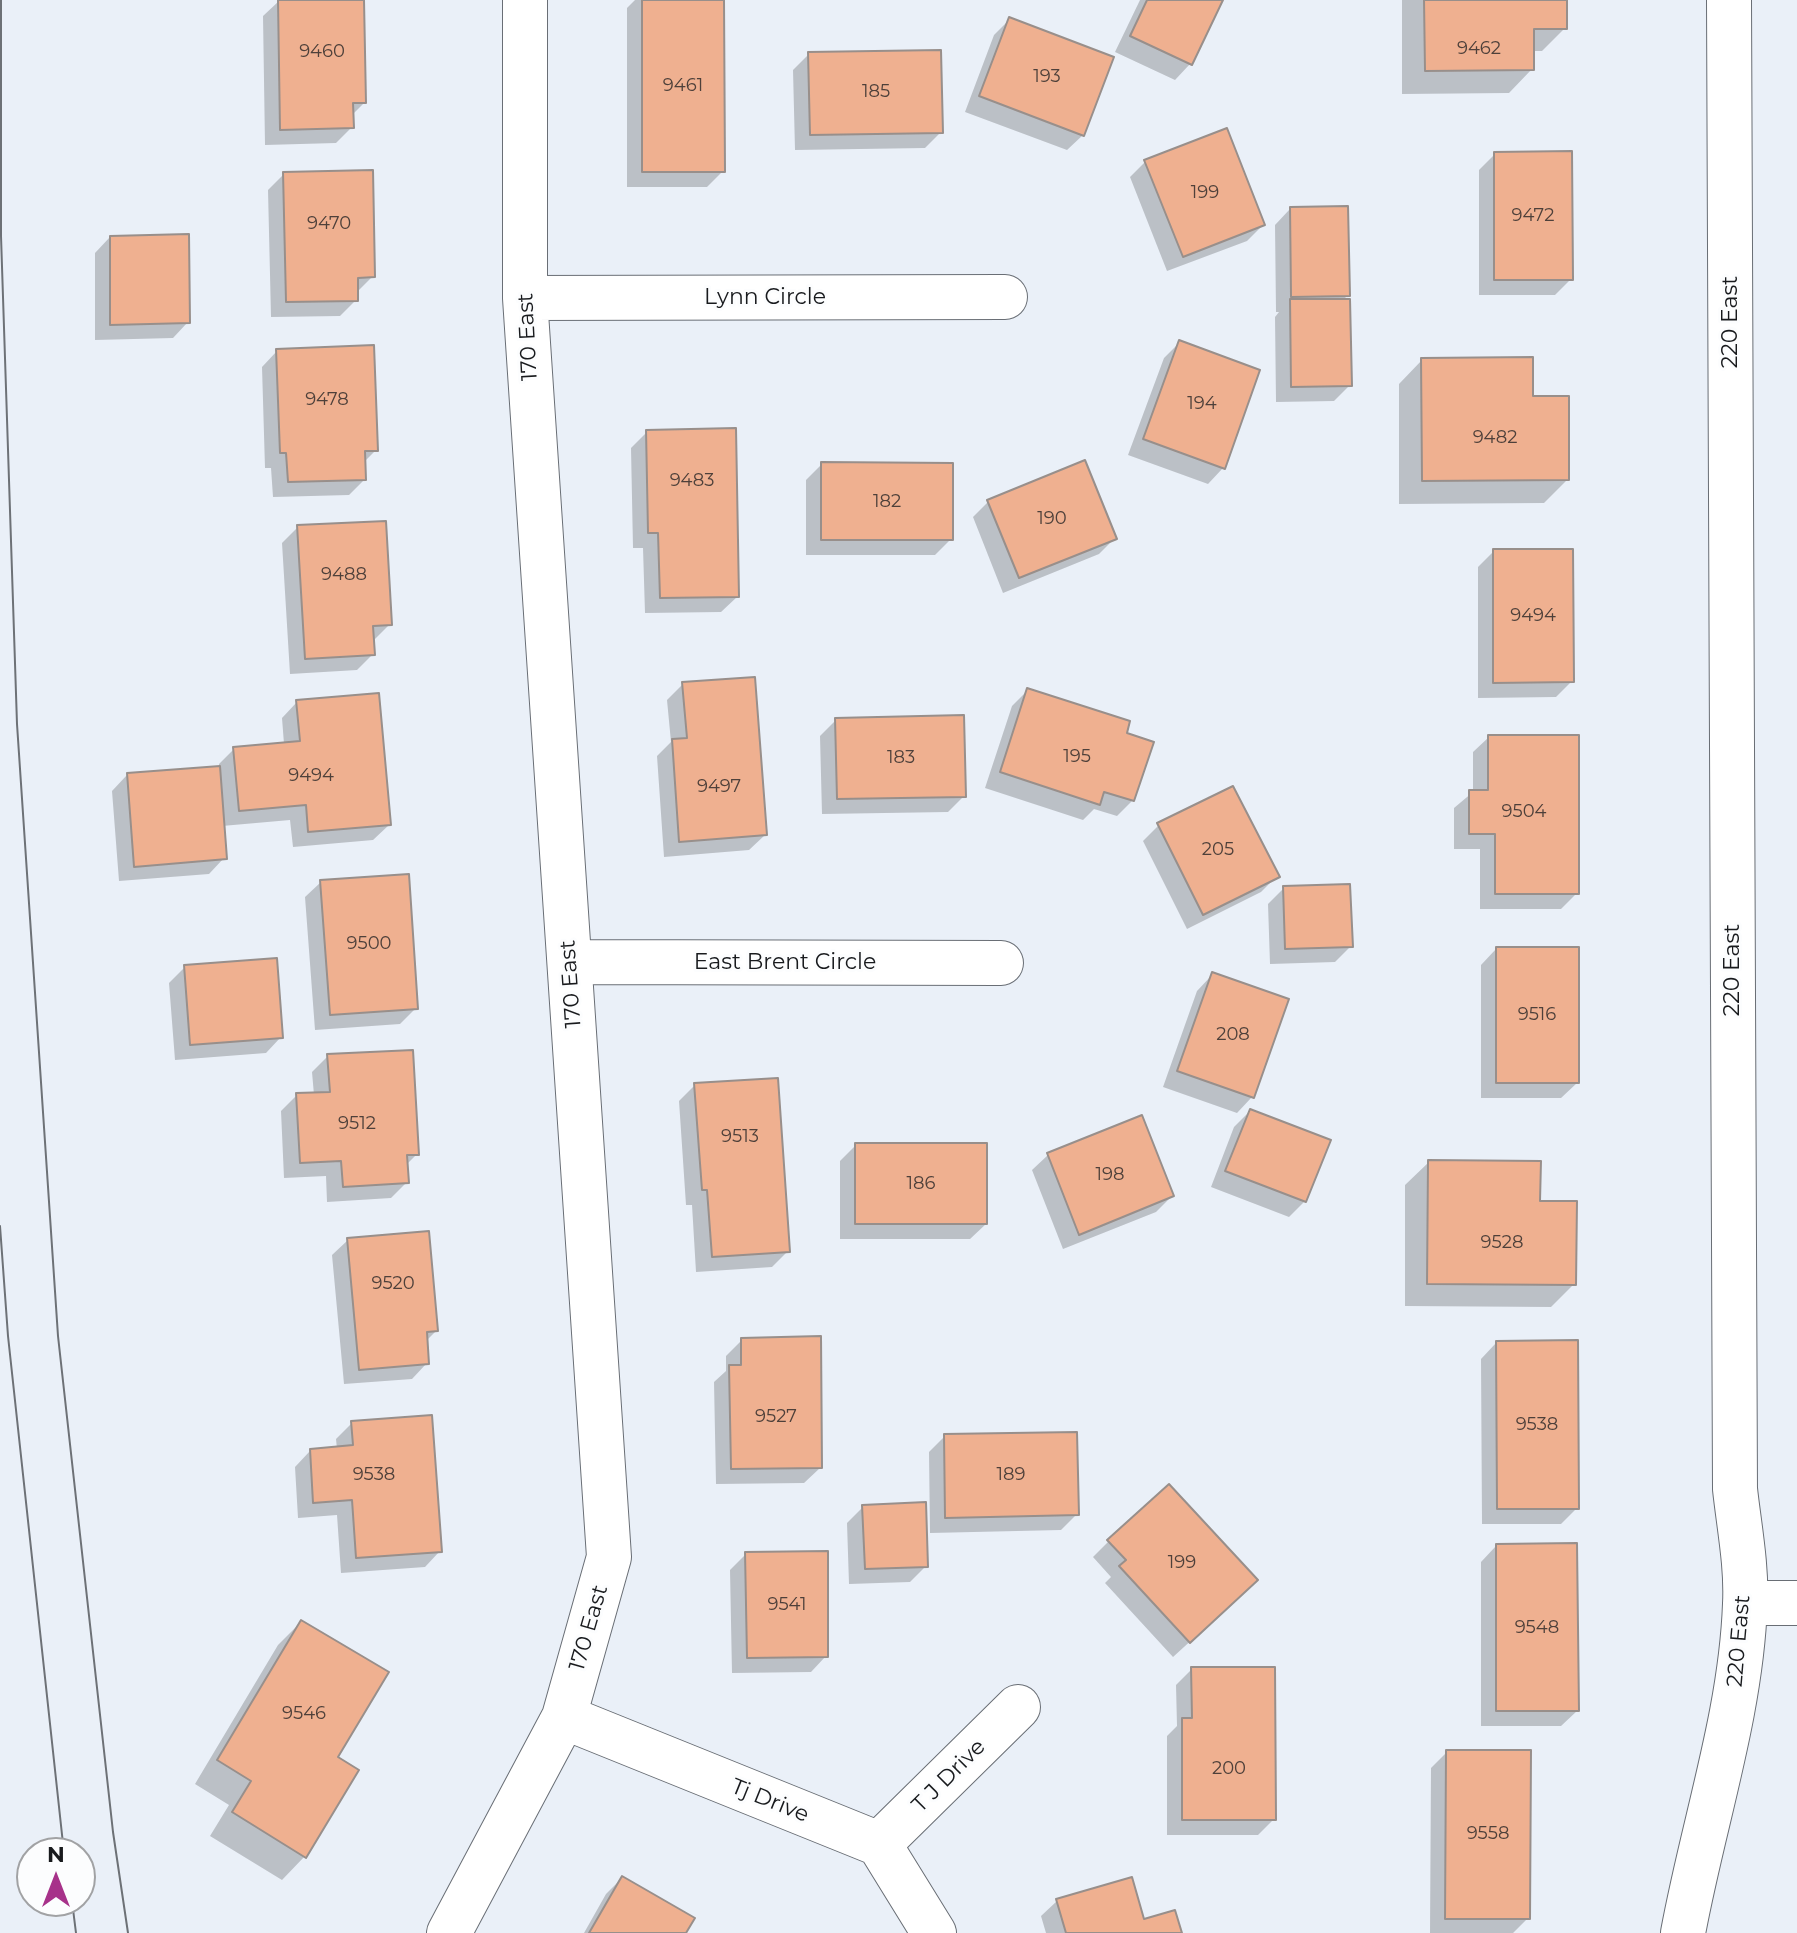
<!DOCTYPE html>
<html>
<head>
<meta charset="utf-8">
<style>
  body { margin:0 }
  #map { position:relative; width:1797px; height:1933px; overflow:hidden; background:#eaf0f8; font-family:Montserrat,sans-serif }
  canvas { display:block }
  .north { position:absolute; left:16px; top:1837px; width:80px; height:80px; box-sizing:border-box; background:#fcfdfe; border:2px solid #a1a2a4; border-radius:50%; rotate:0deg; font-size:22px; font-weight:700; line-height:32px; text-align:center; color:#181a1d }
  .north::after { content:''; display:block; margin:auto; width:28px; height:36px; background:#a7328a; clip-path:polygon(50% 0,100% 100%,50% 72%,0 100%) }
</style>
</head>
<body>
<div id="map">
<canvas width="1797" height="1933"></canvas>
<div class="north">N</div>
</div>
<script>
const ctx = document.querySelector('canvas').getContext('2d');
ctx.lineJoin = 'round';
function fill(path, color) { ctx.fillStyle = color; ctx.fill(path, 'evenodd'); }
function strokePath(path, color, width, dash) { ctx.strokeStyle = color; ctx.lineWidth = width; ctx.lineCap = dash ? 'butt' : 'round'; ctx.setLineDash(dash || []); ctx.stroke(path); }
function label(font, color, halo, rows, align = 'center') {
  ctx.font = font + ' Montserrat,sans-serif'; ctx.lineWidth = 6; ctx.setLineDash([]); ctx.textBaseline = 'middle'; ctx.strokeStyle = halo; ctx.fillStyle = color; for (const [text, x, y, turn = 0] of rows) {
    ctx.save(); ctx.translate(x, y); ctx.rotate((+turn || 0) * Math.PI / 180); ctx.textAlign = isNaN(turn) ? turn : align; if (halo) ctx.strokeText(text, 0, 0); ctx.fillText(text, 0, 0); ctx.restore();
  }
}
fill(new Path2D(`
  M362,0L364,103L352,115V127L336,143L265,145L263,16L279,1Z
  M635,0H722L723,171L707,187H627V8Z
  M1140,0H1220L1190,64L1175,80L1115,52Z
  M1402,0H1565V28L1542,51H1532V69L1509,93L1402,94Z
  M1010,19L1083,135L1067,150L965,112L994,35Z
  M809,54L941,132L925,148L795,150L793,70Z
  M1495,154L1571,279L1555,295H1479V170Z
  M1145,162L1263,225L1247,241L1167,271L1130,177Z
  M284,174L373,276L356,293V300L340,316L271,317L268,190Z
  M1290,209L1348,295L1342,301L1350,385L1334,401L1276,402L1275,317L1279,312H1276L1275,225Z
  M110,237L188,322L173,338L95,340V253Z
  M1179,343L1223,468L1208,484L1128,455L1164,358Z
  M277,351L376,450L363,463L364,480L349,495L273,497L271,468H265L262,367Z
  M1422,360L1531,398L1567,480L1544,503L1399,504V384Z
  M647,432L737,597L721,612L645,613L643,548H633L631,448Z
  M822,464L951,539L935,555H806V480Z
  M989,501L1115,538L1099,554L1003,593L973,517Z
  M298,527L390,624L374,640L373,654L357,670L290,674L282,543Z
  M1494,551L1572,681L1556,697L1478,698V567Z
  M683,684L765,835L749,850L664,857L657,756L671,742L667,700Z
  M1028,690L1124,734L1133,800L1117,816L1094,809L1083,820L985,788L1012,706Z
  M297,702L389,825L373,840L293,847L290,820L222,826L224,858L209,874L119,881L112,791L127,775L219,768V764L234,749L284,744L282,718Z
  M836,720L964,796L948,812L822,814L820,736Z
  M1489,737L1577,893L1561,909H1480V849H1454V808L1473,792V752Z
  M1159,825L1277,876L1261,892L1187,929L1143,841Z
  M321,882L416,1008L400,1024L315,1030L305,897Z
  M1284,888L1351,946L1335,962L1270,964L1268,904Z
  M1496,949L1577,1083L1561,1098H1481V965Z
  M185,967L281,1037L266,1053L175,1060L169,983Z
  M1212,975L1252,1097L1237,1113L1163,1087L1197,991Z
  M328,1056L417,1154L406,1165L407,1182L391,1198L327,1202L326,1176L284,1178L281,1111L297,1095H314L312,1072Z
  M695,1085L788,1251L772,1267L696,1272L692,1205H686L679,1101Z
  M1250,1111L1305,1201L1289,1217L1211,1187L1234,1127Z
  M856,1145L986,1224L970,1239H840V1161Z
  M1048,1155L1172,1196L1156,1212L1063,1249L1032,1170Z
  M1429,1162L1538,1203L1574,1284L1551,1307L1405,1306V1185Z
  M348,1240L436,1331L426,1341L427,1363L412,1379L344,1384L332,1255Z
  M742,1340L820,1468L804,1483L716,1484L714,1382L726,1371V1356Z
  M1496,1343L1577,1508L1561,1524H1482L1481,1359Z
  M352,1423L440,1551L425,1567L341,1573L337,1515L298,1518L295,1467L310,1451L337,1449L336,1439Z
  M945,1436L1077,1514L1061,1530L930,1533L929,1452Z
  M863,1507L926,1566L910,1582L849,1584L847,1523Z
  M1109,1541L1240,1596L1173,1657L1105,1583L1111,1577L1093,1557Z
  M1496,1546L1577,1711L1561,1726H1481V1562Z
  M746,1554L826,1656L811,1672L732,1673L730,1570Z
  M301,1622L305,1856L282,1880L210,1836L229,1805L195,1784L278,1645Z
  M1192,1669L1274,1819L1258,1835H1167V1736L1177,1726L1176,1685Z
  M1447,1752L1528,1918L1513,1933H1430L1431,1768Z
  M622,1878L684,1933H584L606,1894Z
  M1057,1901L1143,1922L1180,1933H1046L1041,1916Z`), '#0003');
const building = new Path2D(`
  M278,0H364L366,103H353L354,128L280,130Z
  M642,0H724L725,172H642Z
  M1147,0H1223L1192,65L1130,36Z
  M1424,0H1567V29H1534V70L1425,71Z
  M1009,17L1114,57L1084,136L979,96Z
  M941,50L943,133L810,135L808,52Z
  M1227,128L1265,225L1183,257L1144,160Z
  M1572,151L1573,280H1494V152Z
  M373,170L375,277L358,278V301L286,302L283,172Z
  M1348,206L1350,296L1291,297L1290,207Z
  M189,234L190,323L110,325V236Z
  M1290,299H1350L1352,386L1291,387Z
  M1179,340L1260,370L1225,469L1143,439Z
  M374,345L378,451H365L366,480L288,482L286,453H280L276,349Z
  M1533,357V396H1569V480L1422,481L1421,358Z
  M736,428L739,597L660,598L658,533H648L646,430Z
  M1085,460L1117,539L1019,578L987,500Z
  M821,462L953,463V540H821Z
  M386,521L392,625L373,626L375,655L305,659L297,525Z
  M1493,549H1573L1574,682L1493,683Z
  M755,677L767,835L679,842L672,739L687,738L682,682Z
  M1027,688L1130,721L1127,733L1154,742L1134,801L1104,792L1100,805L1000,772Z
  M379,693L391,825L308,832L306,805L239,811L233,747L300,741L296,700Z
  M964,715L966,797L837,799L835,718Z
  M1488,735H1579V894H1495V834H1469V790H1488Z
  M220,766L227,859L134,867L127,773Z
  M1233,786L1280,877L1203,915L1157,823Z
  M409,874L418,1009L330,1015L320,880Z
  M1350,884L1353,947L1285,949L1283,886Z
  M1496,947H1579V1083H1496Z
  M277,958L283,1038L190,1045L184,965Z
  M1212,972L1289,999L1254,1098L1177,1071Z
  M413,1050L419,1155H407L409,1183L343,1187L341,1161L300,1163L296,1093L330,1092L327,1054Z
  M778,1078L790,1252L712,1257L707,1190H702L694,1083Z
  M1250,1109L1331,1140L1306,1202L1225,1171Z
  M1142,1115L1174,1196L1079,1235L1047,1153Z
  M855,1143H987V1224H855Z
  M1428,1160L1541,1161L1540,1201H1577L1576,1285L1427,1284Z
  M429,1231L438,1331L427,1332L429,1364L359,1370L347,1238Z
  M821,1336L822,1468L731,1469L729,1365H741V1338Z
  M1578,1340L1579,1509H1497L1496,1341Z
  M432,1415L442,1552L356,1558L352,1500L313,1503L310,1449L353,1445L351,1421Z
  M1077,1432L1079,1515L945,1518L944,1434Z
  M1169,1484L1258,1580L1190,1643L1119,1566L1126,1560L1107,1540Z
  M926,1502L928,1567L865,1569L862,1505Z
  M1577,1543L1579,1711H1496V1544Z
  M828,1551V1657L747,1658L745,1552Z
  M301,1620L389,1672L338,1757L359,1770L306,1858L232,1812L251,1781L217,1760Z
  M1191,1667H1275L1276,1820H1182V1718H1192Z
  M1446,1750H1531L1530,1919H1445Z
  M622,1876L695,1918L686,1933H589Z
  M1132,1877L1144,1919L1175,1910L1182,1933H1066L1056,1899Z`);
fill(building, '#efb090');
strokePath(building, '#988f8b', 2);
const street = new Path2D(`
  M525,298L1005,297
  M570,962L1001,963
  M1745,1603H1797
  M564,1717L879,1844L934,1933
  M879,1844L1018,1707
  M449,1933L564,1717L609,1557L525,298V0
  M1683,1933C1703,1824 1741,1715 1745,1604C1747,1566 1739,1526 1735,1489L1729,0`);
strokePath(street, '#696e75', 46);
strokePath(street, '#fff', 44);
strokePath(new Path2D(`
  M1,0V236L17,724L58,1336L113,1832L128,1933
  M0,1226L8,1336L64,1853
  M72,1901L76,1933`), '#6d7176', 2);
label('18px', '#4e403a', null, [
  ["9462",1479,49],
  ["9460",322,52],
  ["193",1047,77],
  ["9461",683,86],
  ["185",876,92],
  ["199",1205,193],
  ["9472",1533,216],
  ["9470",329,224],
  ["9478",327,400],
  ["194",1202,404],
  ["9482",1495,438],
  ["9483",692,481],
  ["182",887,502],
  ["190",1052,519],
  ["9488",344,575],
  ["9494",1533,616],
  ["195",1077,757],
  ["183",901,758],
  ["9494",311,776],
  ["9497",719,787],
  ["9504",1524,812],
  ["205",1218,850],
  ["9500",369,944],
  ["9516",1537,1015],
  ["208",1233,1035],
  ["9512",357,1124],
  ["9513",740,1137],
  ["198",1110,1175],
  ["186",921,1184],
  ["9528",1502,1243],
  ["9520",393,1284],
  ["9527",776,1417],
  ["9538",1537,1425],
  ["9538",374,1475],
  ["189",1011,1475],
  ["199",1182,1563],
  ["9541",787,1605],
  ["9548",1537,1628],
  ["9546",304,1714],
  ["200",1229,1769],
  ["9558",1488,1834]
]);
label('22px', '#181a1d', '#fcfdfe', [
  ["Lynn Circle",765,298],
  ["220 East",1731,322,-90],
  ["170 East",528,337,-93],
  ["East Brent Circle",785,963],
  ["220 East",1733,970,-90],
  ["170 East",571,984,-94],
  ["170 East",589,1628,-74],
  ["220 East",1739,1641,-85],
  ["T J Drive",949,1776,-45],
  ["Tj Drive",770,1801,22]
]);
</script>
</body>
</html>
